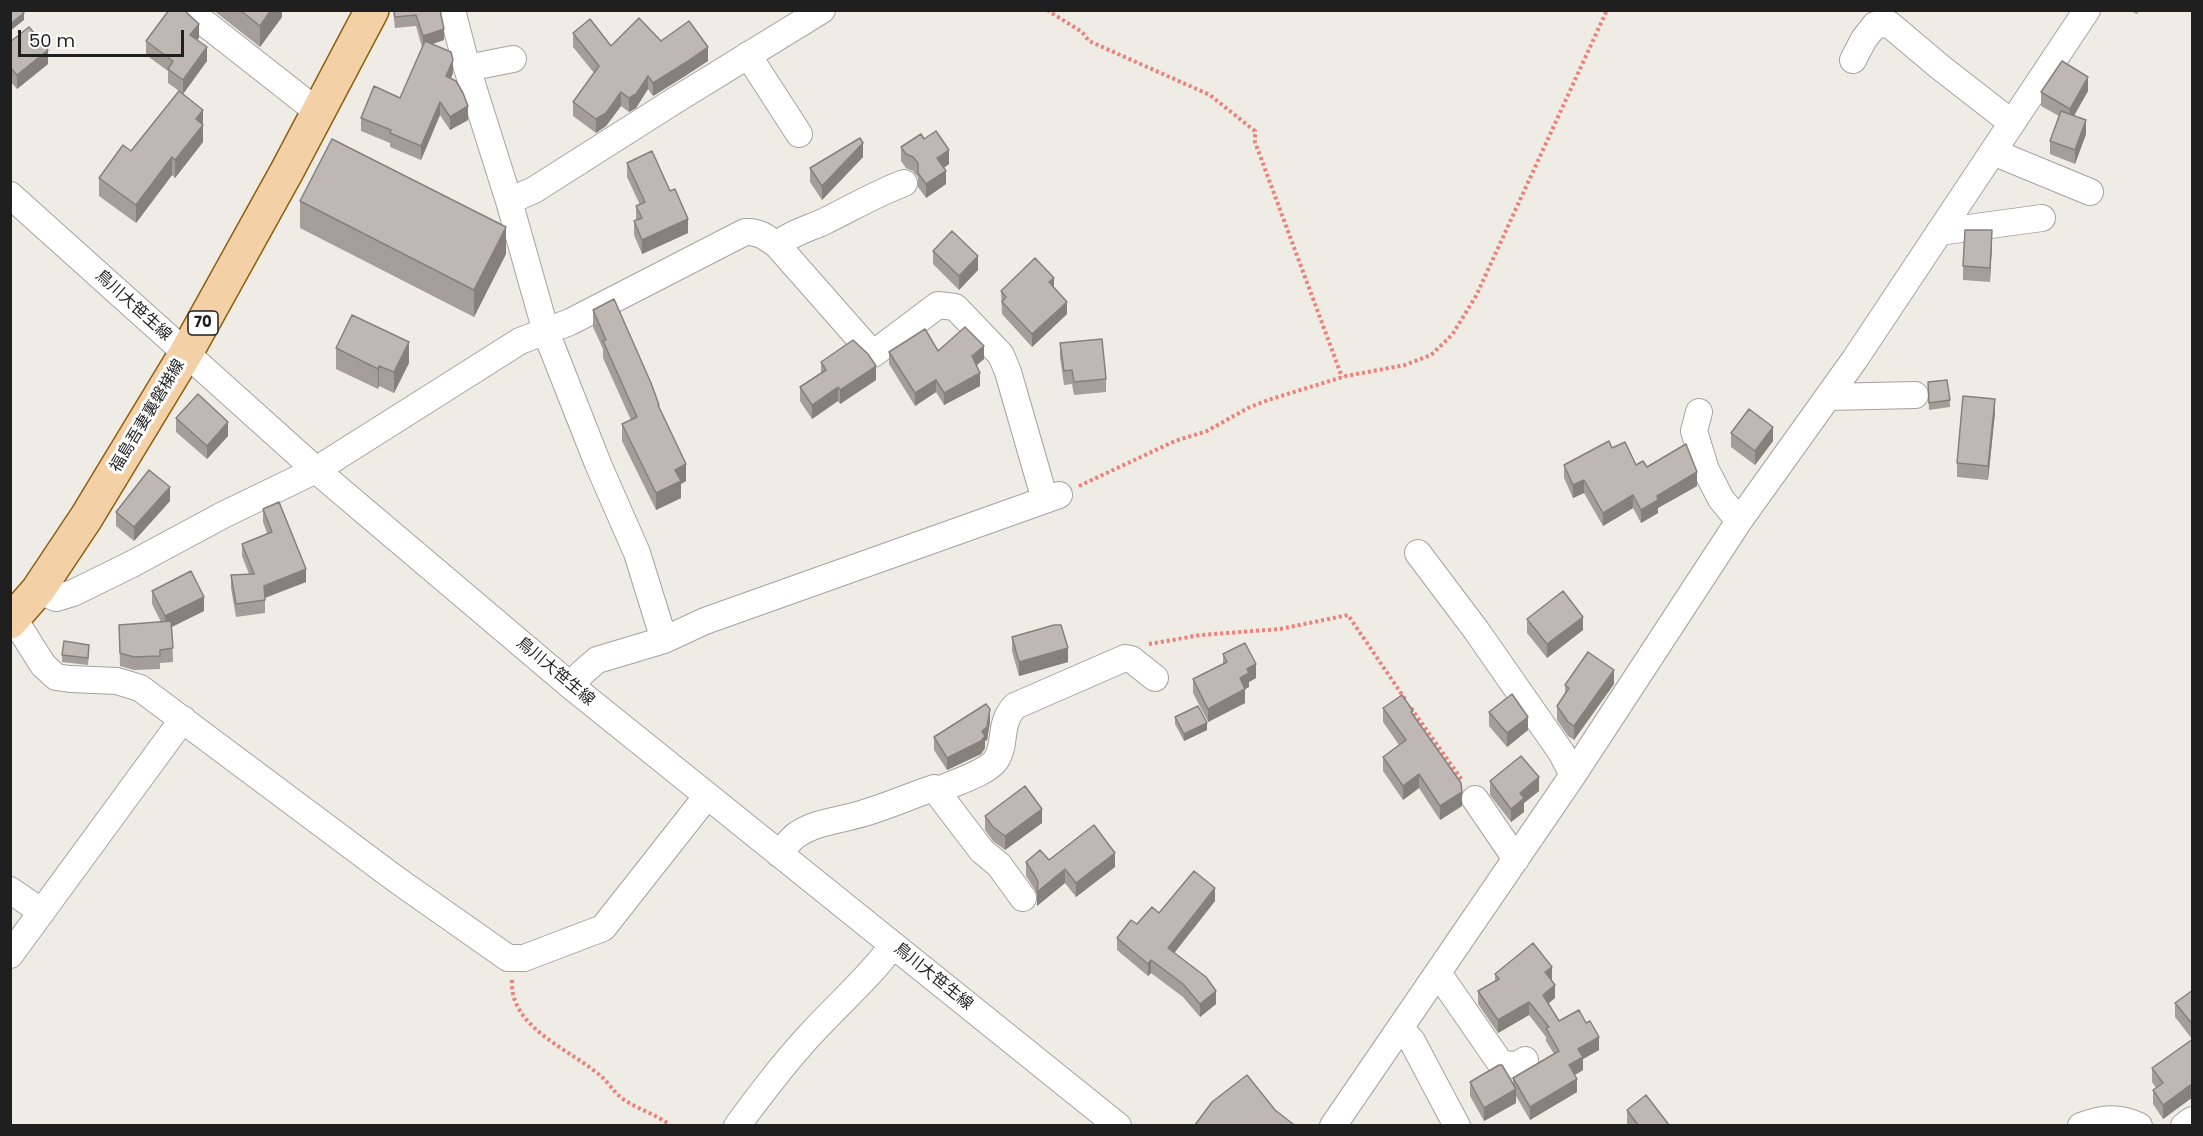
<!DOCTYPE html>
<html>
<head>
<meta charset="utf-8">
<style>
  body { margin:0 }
  #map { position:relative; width:2203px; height:1136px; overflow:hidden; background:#efece6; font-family:Poppins,sans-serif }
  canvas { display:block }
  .frame { position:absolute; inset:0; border:12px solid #1f1f1f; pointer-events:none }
  .scale { position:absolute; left:18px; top:30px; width:166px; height:27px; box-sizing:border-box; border:3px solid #1f1f1f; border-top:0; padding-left:8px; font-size:18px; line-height:21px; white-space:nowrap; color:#1f1f1f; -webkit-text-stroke:4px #fff; paint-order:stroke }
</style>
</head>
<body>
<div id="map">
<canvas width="2203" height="1136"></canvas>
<div class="frame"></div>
<div class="scale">50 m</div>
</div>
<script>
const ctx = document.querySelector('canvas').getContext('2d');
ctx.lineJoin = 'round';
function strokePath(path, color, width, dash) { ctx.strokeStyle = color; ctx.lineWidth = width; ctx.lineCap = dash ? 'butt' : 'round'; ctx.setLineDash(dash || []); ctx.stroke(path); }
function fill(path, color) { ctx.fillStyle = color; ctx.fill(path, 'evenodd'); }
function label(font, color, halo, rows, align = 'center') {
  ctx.font = font + ' Poppins,"Noto Sans JP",sans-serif'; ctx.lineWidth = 6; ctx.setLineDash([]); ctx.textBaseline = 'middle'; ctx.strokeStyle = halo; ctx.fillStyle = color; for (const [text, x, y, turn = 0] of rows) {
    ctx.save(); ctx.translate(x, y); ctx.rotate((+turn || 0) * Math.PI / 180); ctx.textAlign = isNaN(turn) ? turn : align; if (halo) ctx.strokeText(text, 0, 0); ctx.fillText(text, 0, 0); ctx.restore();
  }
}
const minor = new Path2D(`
  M188,10L318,112
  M452,10L467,68
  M748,55L799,134
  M513,59L467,68L509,201L546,332L598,464L637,553L664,640L597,660L582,673L571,686
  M1853,60L1864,39L1875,25L1889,24L1940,67L2012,123
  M1993,152L2090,192
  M10,195L316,470L571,686L1118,1126
  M509,201L534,190L674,101L822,10
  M1939,232L2042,218
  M777,245C790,234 807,229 823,222C850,209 875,194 904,183
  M1828,397L1915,395
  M1699,412L1694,431L1706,470L1721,499L1739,521
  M1418,553L1476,630L1561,752L1573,775
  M38,590L56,598L73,593L132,564L223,515L316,470L520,341L570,322L745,232C758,231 766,237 777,245L873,354L938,305L955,307L961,313L1001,355L1008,372L1045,500
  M14,619L43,665L56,677L70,679L117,681L140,688L397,880L508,958H524L603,928L707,796
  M664,640L705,621L1059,495
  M937,791C952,783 986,774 996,760C1007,743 998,724 1015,706L1125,658L1131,659L1155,678
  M1475,799L1516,859
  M779,854C785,847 791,838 798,834C818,821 843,820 864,813C888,806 910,796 934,788L982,851L999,865L1023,898
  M10,890L42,912
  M10,955L183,719
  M1438,973L1501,1064L1517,1065L1525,1060
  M1400,1028L1412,1041L1457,1126
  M737,1126C760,1095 783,1064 809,1036C837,1005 869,978 893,945
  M1333,1126L1573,775L1739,521L1855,359L2087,10
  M2081,1126C2103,1118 2118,1116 2139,1126
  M2184,1126L2192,1120`);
const major = new Path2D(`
  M10,622L38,590L86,518L186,353L287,171L372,10`);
strokePath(minor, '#a3a3a3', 28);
strokePath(major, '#8d5f0d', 36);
strokePath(new Path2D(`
  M1047,10L1082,32L1089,41L1210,95L1255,131V142L1342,377
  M1079,486L1175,441L1207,431L1248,408L1268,400L1346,376L1405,365L1431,355L1452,335L1476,296L1607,10
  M1149,644L1201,635L1280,629L1348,615L1405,699
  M1411,708L1462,780
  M512,980C509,1029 573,1050 603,1078C611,1086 616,1095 626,1101C640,1110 658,1115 671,1126`), '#ee8077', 4, [3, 3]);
strokePath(minor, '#fff', 26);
strokePath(major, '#f4d0a6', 33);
fill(new Path2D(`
  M213,10H282V17L260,47Z
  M393,10H440L444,40L432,44L453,73L451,78L468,120L450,130L440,115L421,160L390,147V143L361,131V118L400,98L422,47L416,26L395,28Z
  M2129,10H2139L2137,14Z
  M573,33L611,46L661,41L708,61L685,76L653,96L648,89L636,108L629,112L621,106L606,126L596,133L573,116V102L594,73L573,47Z
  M199,38L197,40L207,61L183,94L203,110V142L175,178L172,175L136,223L99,196V178L131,151L179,91L168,83V71L146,55V41Z
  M10,42L48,64L17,89L10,81Z
  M2088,91L2074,115L2086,134L2075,164L2050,154V141L2059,116L2041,106V92Z
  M901,147L949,164L944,168L946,184L926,198L918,187V177L913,171L906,168L901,161Z
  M863,157L822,200L810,182V168Z
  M627,163L688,233L642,254L634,235V221L636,220V206L640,205L627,177Z
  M300,201L506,254L474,317L300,228Z
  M1992,244L1990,282L1963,280V266Z
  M933,251L978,270L959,290L933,264Z
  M1054,287L1067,314L1032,347L1002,314L1001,291Z
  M593,310L659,409L686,481L681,484V498L656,510L622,441V424L631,420L603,358V349L593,327Z
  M1060,343L1106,379V392L1074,395L1072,384L1064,385L1060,357Z
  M336,348L409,363L394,393L379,386L378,389L336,369Z
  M938,351L984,359L977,365L980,386L944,405L936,392L915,406L889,364V352Z
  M821,362L876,380L840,404L838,401L812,419L800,401V387L821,373Z
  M1928,382L1950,400V407L1929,410Z
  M1995,413L1988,480L1957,477V463Z
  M176,418L228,436L207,459L176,432Z
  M1731,433L1773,441L1755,465L1731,447Z
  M1612,448L1636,465L1647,467L1697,486L1658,508V513L1641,523L1633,508L1603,526L1584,493L1573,498L1564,478V465Z
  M170,501L134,541L116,526V512Z
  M263,509L306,582L265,598V613L236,617L231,588V575L249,574L242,556V544L267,533L263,522Z
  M152,591L204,611L172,627L173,662L160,663V669L134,670L120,666L119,625L161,622L152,604Z
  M1527,619L1583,630L1547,658L1527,633Z
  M1012,637L1068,662L1019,676L1012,651Z
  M89,652L88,665L62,662V655Z
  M1223,654L1256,678L1249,682V687L1245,689V703L1208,722L1193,693V679L1223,664Z
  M1614,684L1574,740L1568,736L1557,720V706L1565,695V685Z
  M1383,708L1413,716L1462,806L1440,820L1419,788L1403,800L1383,771V757L1399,745L1383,722Z
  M1489,712L1528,730L1507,747L1489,726Z
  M1175,717L1207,730L1184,741L1175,724Z
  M990,722L987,740L985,741V748L981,754L947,770L934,750V737Z
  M1490,781L1539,791L1524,803V812L1511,822L1490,795Z
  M985,816L1042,823L1005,850L993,841L985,830Z
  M1049,860L1115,867L1076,897L1065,883L1037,906V895L1035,890L1026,876V862Z
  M1215,901L1174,953L1216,1004L1200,1017L1183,997L1151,973L1148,976L1117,950V938L1137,924L1159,913Z
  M1495,974L1552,980L1555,998L1548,1004L1559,1021L1599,1050L1583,1059V1070L1575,1075L1577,1092L1530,1120L1516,1096V1103L1484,1121L1470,1096V1082L1513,1084V1078L1554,1054L1546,1041V1037L1529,1015L1498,1033L1478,1004V991L1495,981Z
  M2193,990V1097L2163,1119L2153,1104V1090L2156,1088L2152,1082V1068L2192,1039L2175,1017V1003Z
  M1627,1110L1669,1125H1627Z`), '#a49d9a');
fill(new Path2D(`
  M271,10H282V17L260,47V26Z
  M24,13V20L10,31V24Z
  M199,24V38L190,49V35Z
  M444,29V40L423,47V36Z
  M207,47V61L183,94V80Z
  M708,47V61L685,76L653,96V83Z
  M48,50V64L17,89V75Z
  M453,60V73L446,90V76Z
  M648,76V89L636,108L629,112V98Z
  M2088,77V91L2070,123V109Z
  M621,92V106L606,126L596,133V119Z
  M440,102V115L421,160V146Z
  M468,106V120L450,130V117Z
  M203,110V142L175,178V160L196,119Z
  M2086,120V134L2075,164V150Z
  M863,143V157L822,200V186Z
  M949,150V164L937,172V158Z
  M172,157V175L136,223V205Z
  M946,171V184L926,198V184Z
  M688,219V233L642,254V240Z
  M506,227V254L474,317V290Z
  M1992,230V244L1990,282V268Z
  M978,256V270L959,290V276Z
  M1054,278V290L1049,282Z
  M1067,302V314L1032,347V334Z
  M409,342V363L394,393V372Z
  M984,346V359L972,369V356Z
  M379,366V386L378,389V369Z
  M876,366V380L840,404V390Z
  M980,373V386L944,405V393Z
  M936,380V392L915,406V393Z
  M838,387V401L812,419V405Z
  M1995,399V413L1988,480V466Z
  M228,422V436L207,459V446Z
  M1773,427V441L1755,465V451Z
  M686,464V481L681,484V498L656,510V493L675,470Z
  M1697,472V486L1658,508V513L1641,523V510L1657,496Z
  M1584,480V493L1573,498V485Z
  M170,487V501L134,541V527Z
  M1633,495V508L1603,526V513Z
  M306,569V582L264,598V586Z
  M204,597V611L165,630V616Z
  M1583,617V630L1547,658V644Z
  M1068,648V662L1019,676V662Z
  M1256,664V678L1249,682V687L1245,689V703L1208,722V709L1240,678L1247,669Z
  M1614,670V684L1574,740V726Z
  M990,709V722L987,740L985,741V748L981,754L947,770V758L982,731Z
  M1528,717V730L1507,747V733Z
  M1207,723V730L1184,741V734Z
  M1419,774V788L1403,800V786Z
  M1539,777V791L1524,803V812L1511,822V809L1520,793Z
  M1462,792V806L1440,820V806Z
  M1042,809V823L1005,850V836Z
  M1115,853V867L1076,897V883Z
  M1065,869V883L1037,906V892Z
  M1215,888V901L1168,961V948Z
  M1151,960V973L1148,976V964Z
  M1552,967V980L1545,985V972Z
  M1555,985V998L1543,1008V995Z
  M1216,991V1004L1200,1017V1004Z
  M1529,1002V1015L1498,1033V1020Z
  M1599,1037V1050L1583,1059V1070L1569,1078V1065L1578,1049Z
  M1577,1079V1092L1530,1120V1107Z
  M2193,1083V1097L2163,1119V1105Z
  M1516,1089V1103L1484,1121V1108Z`), '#86807d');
const building = new Path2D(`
  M10,10H22L24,13L10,24Z
  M169,10H184L199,24L190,35L207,47L183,80L168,69L173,61L146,41Z
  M240,10H271L260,26Z
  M394,10H440L444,29L423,36L416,15L395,17Z
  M639,18L661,41L689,21L708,47L685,63L653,83L648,76L636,94L629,98L621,92L606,113L596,119L573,102L599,66L573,33L590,19L611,46Z
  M29,27L48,50L17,75L10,67V42Z
  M425,41L451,52L453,60L446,76L456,81L463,93L468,106L450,117L440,102L421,146L390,133L391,130L361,118L374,86L400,98Z
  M2062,61L2088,77L2070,109L2041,92Z
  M179,91L203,110L196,119L203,125L175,160L172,157L136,205L99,178L123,145L131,151Z
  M2061,111L2086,120L2075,150L2050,141Z
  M936,131L949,150L937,158L946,171L926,184L918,173V163L913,157L906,154L901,147L921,134L924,139Z
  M860,138L863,143L822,186L810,168Z
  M332,139L506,227L474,290L300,201Z
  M652,151L670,191L675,189L688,219L642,240L634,221L642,218L636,206L645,202L627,163Z
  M1965,230H1992L1990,268L1963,266Z
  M952,231L978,256L959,276L933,251Z
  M1035,258L1054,278L1049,282L1067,302L1032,334L1002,302L1006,297L1001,291Z
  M614,299L651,383L659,405H658L686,464L675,470L681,481L656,493L622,424L637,417L603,341L606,340L593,310Z
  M352,315L409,342L394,372L379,366L378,369L336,348Z
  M965,327L984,346L972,356L980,373L944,393L936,380L915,393L889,352L925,329L938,351Z
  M1102,339L1106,379L1074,382L1072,370L1064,371L1060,343Z
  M853,340L868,354L876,366L840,390L838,387L812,405L800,387L826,370L821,362Z
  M1947,380L1950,400L1929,403L1928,382Z
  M198,394L228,422L207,446L176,418Z
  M1963,396L1995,399L1988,466L1957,463Z
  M1749,409L1773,427L1755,451L1731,433Z
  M1609,441L1612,448L1625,442L1636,465L1643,461L1647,467L1686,444L1697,472L1657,496L1658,500L1641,510L1633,495L1603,513L1584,480L1573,485L1564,465Z
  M149,470L170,487L134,527L116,512Z
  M279,502L306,569L264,586L265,600L236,604L231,575L254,574L242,544L272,532L263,509Z
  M191,571L204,597L165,616L152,591Z
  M1563,591L1583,617L1547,644L1527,619Z
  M171,621L173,648L160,650V656L134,657L120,653L119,625Z
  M1054,625H1061L1068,648L1019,662L1012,637Z
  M64,641L89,645L88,658L62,655Z
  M1245,643L1256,664L1247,669L1249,673L1240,678L1245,689L1208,709L1193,679L1227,662L1223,654Z
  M1588,652L1614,670L1574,726L1568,722L1557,706L1569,688L1565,685Z
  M1512,694L1528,717L1507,733L1489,712Z
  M1402,695L1413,711L1411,712L1461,783L1462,792L1440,806L1419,774L1403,786L1383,757L1406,740L1383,708Z
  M986,704L990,709L987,727L982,731L985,736L981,741L947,758L934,737Z
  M1198,706L1207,723L1184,734L1175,717Z
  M1521,756L1539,777L1520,793L1524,798L1511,809L1490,781Z
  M1025,786L1042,809L1005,836L993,827L985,816Z
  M1094,825L1115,853L1076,883L1065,869L1037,892L1038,882L1035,876L1026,862L1040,850L1049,860Z
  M1194,871L1215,888L1168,948L1206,977L1216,991L1200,1004L1183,984L1151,960L1148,964L1117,938L1131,920L1137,924L1152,907L1159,913Z
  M1533,943L1552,967L1545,972L1555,985L1543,995L1559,1021L1579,1010L1586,1023L1590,1021L1599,1037L1578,1049L1583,1057L1569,1065L1577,1079L1530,1107L1513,1078L1559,1051L1546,1028L1549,1027L1529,1002L1498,1020L1478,991L1499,979L1495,974Z
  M2193,990V1025L2175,1003Z
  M2193,1039V1083L2163,1105L2153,1090L2163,1083L2152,1068Z
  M1499,1065H1502L1516,1089L1484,1108L1470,1082Z
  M1247,1075L1275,1110L1293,1124L1292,1125H1195L1212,1102Z
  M1646,1095L1669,1125H1637H1638L1627,1110Z`);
fill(building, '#bfb7b3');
strokePath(building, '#86807d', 1.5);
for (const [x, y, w] of [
  [203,323,30]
]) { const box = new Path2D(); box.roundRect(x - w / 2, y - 12, w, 24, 4.5); ctx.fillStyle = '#fff'; ctx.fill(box); strokePath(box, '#1f1f1f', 1.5); }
label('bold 15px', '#1f1f1f', null, [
  ["70",203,323]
]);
label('16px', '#1f1f1f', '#fff', [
  ["鳥川大笹生線",133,306,42],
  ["福島吾妻裏磐梯線",148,416,-59],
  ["鳥川大笹生線",555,672,40],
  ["鳥川大笹生線",933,977,39]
]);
</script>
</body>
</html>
